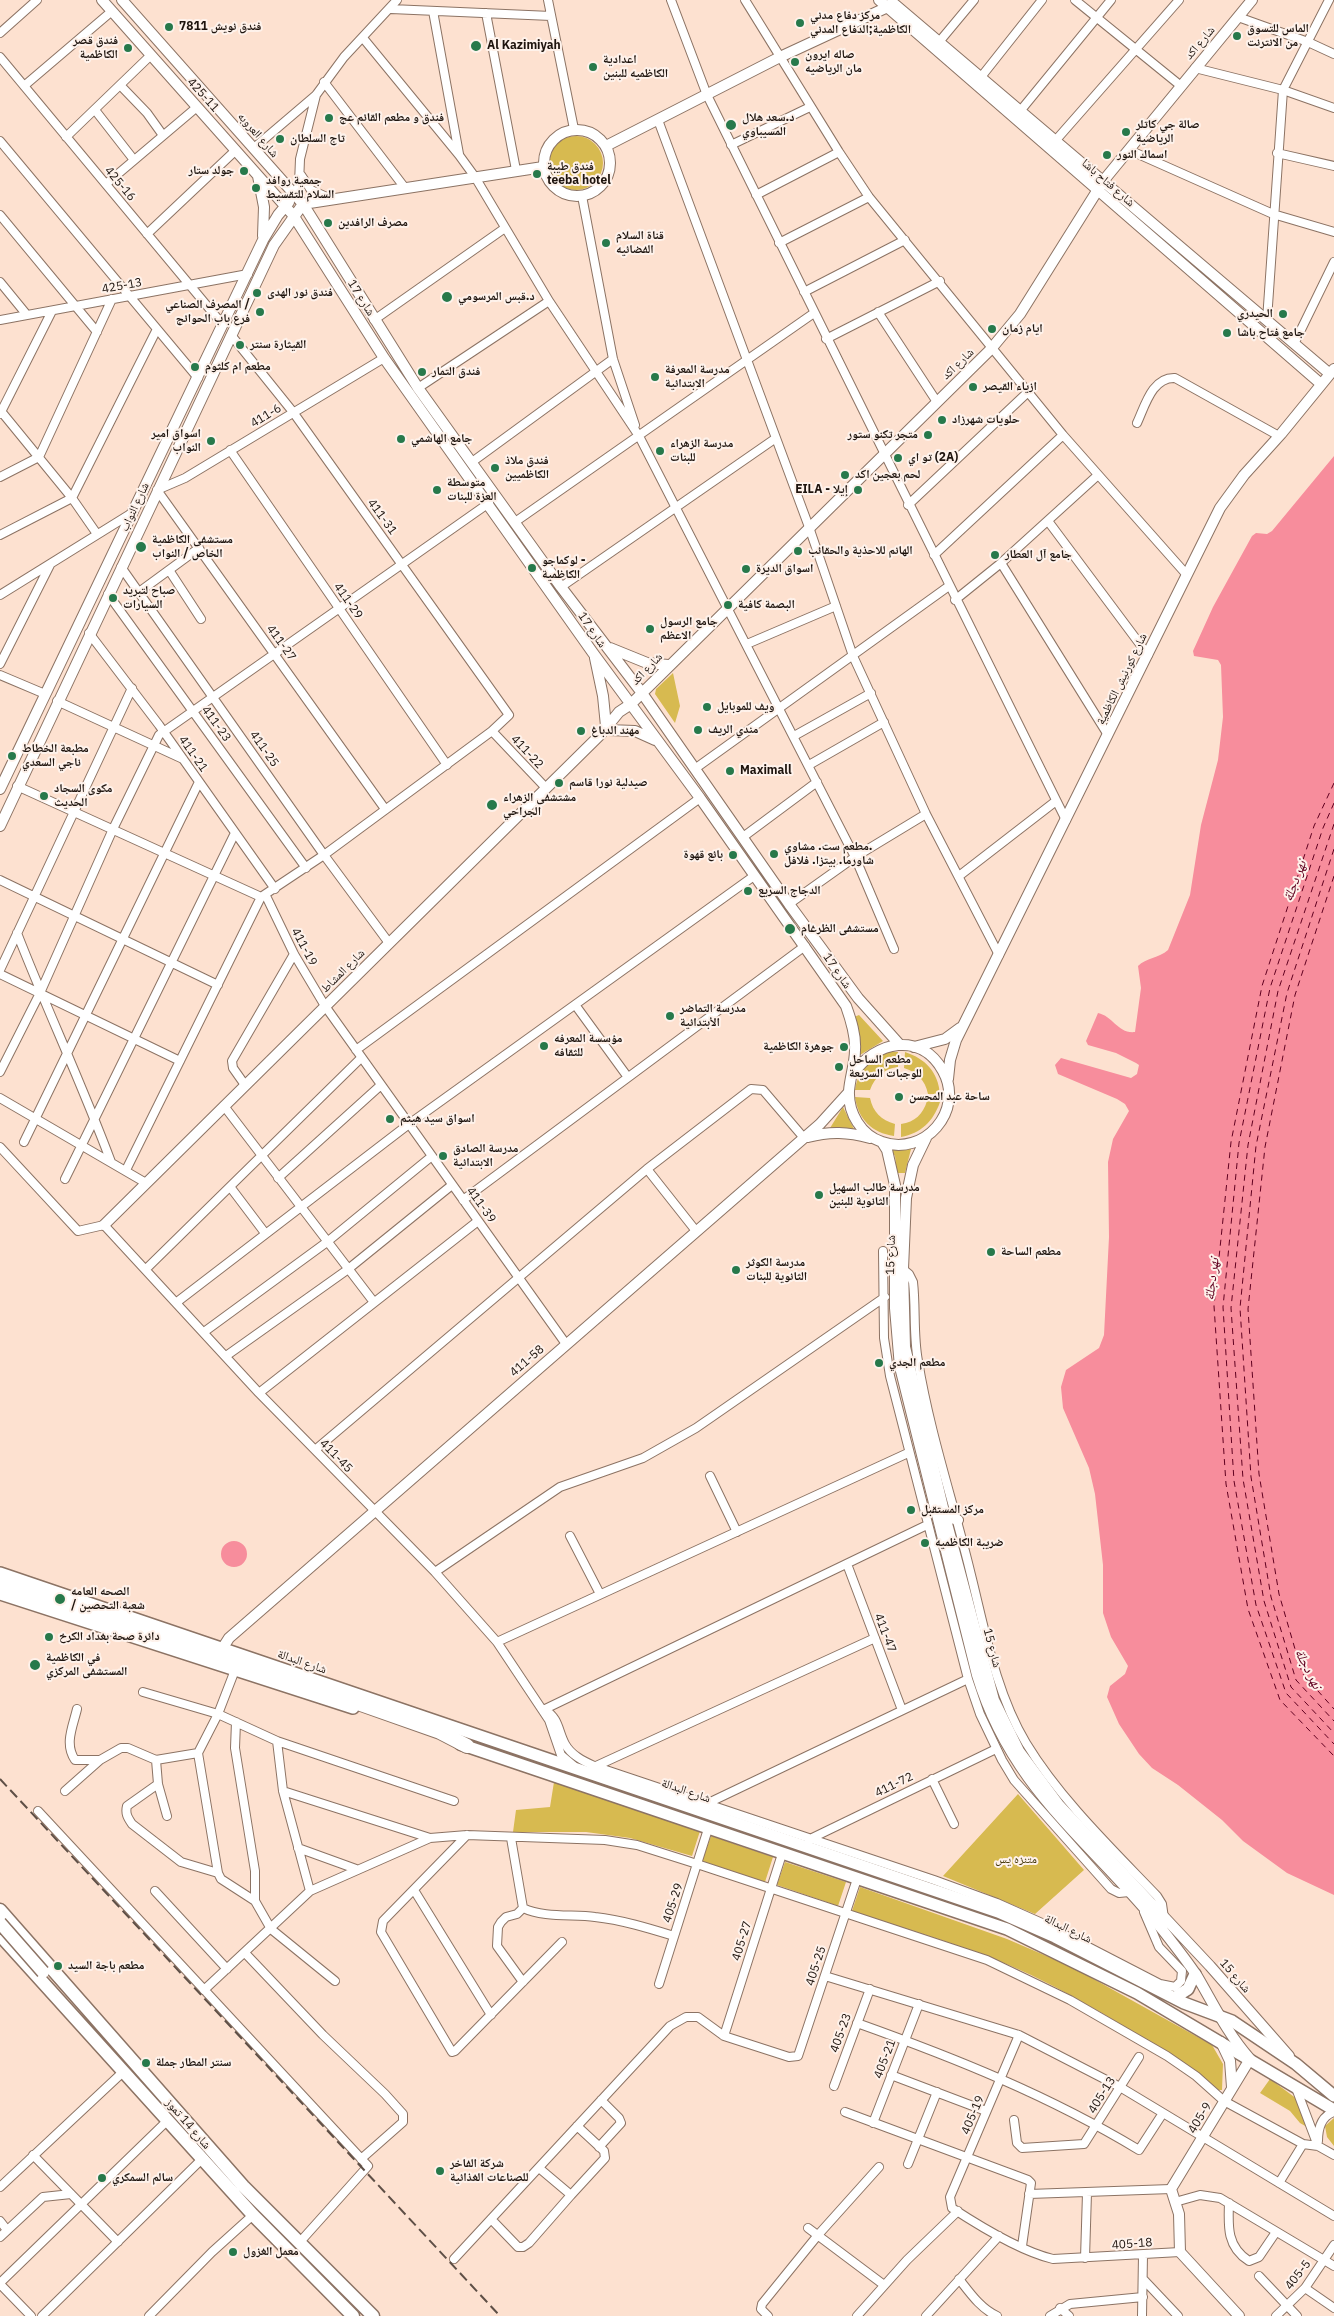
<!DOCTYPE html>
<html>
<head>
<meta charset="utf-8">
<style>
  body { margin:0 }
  canvas { display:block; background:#fde1d0 }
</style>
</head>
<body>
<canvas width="1334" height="2316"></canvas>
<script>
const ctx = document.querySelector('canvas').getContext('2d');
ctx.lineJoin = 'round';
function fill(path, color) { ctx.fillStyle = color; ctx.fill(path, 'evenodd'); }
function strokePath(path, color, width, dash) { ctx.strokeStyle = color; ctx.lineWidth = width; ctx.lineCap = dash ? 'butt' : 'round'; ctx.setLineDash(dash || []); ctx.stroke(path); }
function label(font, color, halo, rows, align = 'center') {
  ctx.font = font + ' "IBM Plex Sans","Noto Naskh Arabic",sans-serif'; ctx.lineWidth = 4; ctx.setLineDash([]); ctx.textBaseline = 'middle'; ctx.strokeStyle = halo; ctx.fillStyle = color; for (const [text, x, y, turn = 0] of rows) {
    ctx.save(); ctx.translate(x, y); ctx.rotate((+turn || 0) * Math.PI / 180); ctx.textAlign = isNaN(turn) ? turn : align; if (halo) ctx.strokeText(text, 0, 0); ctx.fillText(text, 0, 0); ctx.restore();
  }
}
fill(new Path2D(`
  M549 163a27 27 0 1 1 54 0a27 27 0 1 1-54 0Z
  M673,673L680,706L675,723L655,694L656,689Z
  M859,1015L883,1041L860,1055V1042L854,1017Z
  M890,1052H898V1067C883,1069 875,1077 870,1090H855C858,1070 871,1058 890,1052Z
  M905,1052C926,1059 938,1072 940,1094H928C925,1080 917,1072 904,1068Z
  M855,1097L870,1098C873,1112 881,1120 895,1124L894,1136C872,1133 858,1119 855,1097Z
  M927,1101L940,1102C933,1122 921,1133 901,1137V1124C915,1122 923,1114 927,1101Z
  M843,1107L854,1129L830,1128Z
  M911,1149L905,1173H897L895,1156L891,1150Z
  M554,1782L700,1831L692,1856L630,1838L586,1832H513L516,1810L550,1807Z
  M1018,1794L1084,1870L1035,1914L943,1876Z
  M711,1836L773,1857L765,1882L702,1861Z
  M785,1862L846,1882L838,1906L777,1885Z
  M860,1887L1007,1939L1072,1967L1212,2045L1223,2064L1222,2090H1218C1159,2047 1097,2007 1031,1975C974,1948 912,1931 852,1911Z
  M1270,2079L1297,2099L1307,2127L1300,2123L1290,2111L1260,2093Z
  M1334,2118V2146L1327,2137L1325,2126Z`), '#d7ba50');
fill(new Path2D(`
  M1334,456V1895L1287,1873L1243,1841L1222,1820L1178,1785L1152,1768L1139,1754L1119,1724L1107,1697L1110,1686L1125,1674L1128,1666L1111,1637L1103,1613V1565L1095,1494L1089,1468L1063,1408L1061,1387L1066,1370L1099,1348L1104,1335L1109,1237L1108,1162L1113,1139L1129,1111L1125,1104L1117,1099L1058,1074L1055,1065L1061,1058L1131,1078L1137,1074L1139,1065L1136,1063L1116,1053L1088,1045L1086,1041L1098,1013C1113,1016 1118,1034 1135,1032L1141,988L1138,966C1146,958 1159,958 1168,950L1190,895L1201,825L1218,760L1223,717L1221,665L1218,660L1194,656L1193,651L1213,607L1252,536L1256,533L1267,534L1272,531Z
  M221 1554a13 13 0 1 1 26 0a13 13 0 1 1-26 0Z`), '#f78d9c');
strokePath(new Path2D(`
  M1334,783L1314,826L1262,986L1231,1142L1214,1306L1226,1484L1248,1609L1280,1700L1334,1756
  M1334,803L1323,828L1270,988L1239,1143L1223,1307L1234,1481L1256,1605L1286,1693L1334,1744
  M1334,824L1278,991L1248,1145L1231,1308L1243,1479L1264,1601L1291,1687L1334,1733
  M1334,849L1287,993L1256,1146L1240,1308L1251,1477L1271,1597L1296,1680L1334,1721
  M1334,876L1295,995L1265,1147L1248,1309L1259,1474L1279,1594L1302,1673L1334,1709`), '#60001f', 1, [6, 5]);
const minor = new Path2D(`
  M548,0L574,129
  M671,0L707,95L1066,820
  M745,0L839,152L869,197L1063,435L1187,575
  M1075,0L1181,86
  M391,9L551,16
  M433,11L459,154
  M486,13L516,170
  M1238,17L1308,42L1334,54
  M0,33L37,0
  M363,38L459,155L475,177L549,301L639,436L855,857L894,949
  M939,42L974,0
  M0,57L223,325
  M1195,68L1283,90L1334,108
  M981,77L1042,0
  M324,82L405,188
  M120,85L147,113L162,134
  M24,86L112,11
  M95,110L134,160
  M1021,110L1111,0
  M658,120L809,527L853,656L926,814L999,955
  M66,137L151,55
  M1056,140L1179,0
  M0,141L198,378
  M731,145L810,107
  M255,147L316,95L344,57L397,0
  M1129,150L1273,214L1334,232
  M1277,153L1334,166
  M301,175L311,190L329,198
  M106,184L197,107
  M756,195L839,152
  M295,196L299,184L300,159L316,95
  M582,196L613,359L635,425
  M0,215L97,332
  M147,234L236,150
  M779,243L869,197
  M0,282L27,315
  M804,292L905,240
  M878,312L937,402
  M0,320L248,274
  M374,320L505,228
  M1267,320L1283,90L1329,0
  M826,339L940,281
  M1295,342L1334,262
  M384,358L185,478L157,490L385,809
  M418,388L549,301
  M0,410L72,498L97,534
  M0,414L52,311
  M1137,423C1145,406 1152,377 1175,378L1279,436
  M230,450L447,765
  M472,462L613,359
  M0,477L39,457L112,299
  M908,505L1028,392
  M1048,521L1148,655
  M515,522L814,313
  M0,535L72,498L157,329
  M934,555L1063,435
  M1001,563L1108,735
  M121,567L324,855L389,943
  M169,570L201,619
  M561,587L776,438
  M139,592L199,548
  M108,594L306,868
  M0,595L132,513
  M955,600L1001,563L1098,475
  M89,633L159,725L275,889
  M747,644L836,606
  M0,664L50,565
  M0,675L45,694
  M57,701L183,759
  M492,731L546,788
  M794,736L871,693
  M809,765L884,722
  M696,768L949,586
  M17,786L261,897
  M743,837L817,782
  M959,876L1056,801
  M0,880L218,985
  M266,896L294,954L325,1006L566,1344
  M789,904L855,857L926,814
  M17,933C47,1010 82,1084 111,1162
  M0,970L132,688
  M0,974L180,1061
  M576,1006L627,1076
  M356,1050L700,798
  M0,1072L40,993L113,829L159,735L489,503
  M245,1085L233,1068L232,1061L294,954
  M0,1098L146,1183
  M224,1106L373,1301
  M24,1142L199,782
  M0,1147L78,1231L104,1225L259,1393L435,1572L497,1642L549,1720L561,1755L574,1766
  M647,1169L696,1231
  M126,1170L261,897L324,855L492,731L509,715L293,412L231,335
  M278,1178L381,1085
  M65,1179L235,833
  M231,1188L265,1233
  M463,1200L805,946
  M883,1251L884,1338L890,1376L968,1679L980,1714L1002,1760L1014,1780L1111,1889L1119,1893L1129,1892
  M146,1269L361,1058
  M903,1269L909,1274L913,1282C916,1308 913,1335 918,1361C930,1434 954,1504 971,1575C985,1631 996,1693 1026,1743C1060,1799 1112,1849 1157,1896L1162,1904L1164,1918
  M177,1302L409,1124L754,876
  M204,1332L327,1242L432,1156
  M226,1356L347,1270L452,1185
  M259,1393L478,1221
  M315,1450L647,1169L751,1089L763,1090L804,1138
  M710,1476L737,1532
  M570,1536L600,1594
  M847,1564L902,1710
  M435,1572L560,1487L643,1458L696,1428L885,1297
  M497,1642L908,1453
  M235,1670L218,1714L198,1753L218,1873L221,1879L255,1901
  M143,1692L218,1714L277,1741L454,1801
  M77,1709C73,1726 64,1744 75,1760H100L121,1748H128L156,1760L198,1753
  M543,1710L927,1525
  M545,1710C559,1718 558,1731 565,1744C571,1755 583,1761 594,1766L934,1880L997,1903L1042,1923L1160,1984L1175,1987L1181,1981L1182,1971L1159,1947L1144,1912
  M236,1722L235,1748L255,1871V1901L271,1929L335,1981
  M277,1741L283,1791L310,1891
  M156,1760L158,1784L167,1816
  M594,1767L875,1638
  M932,1779L954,1824
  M158,1784L127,1806C125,1814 128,1818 132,1824L181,1862L218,1873
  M65,1791L100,1760
  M283,1791L430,1838
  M704,1805L968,1679
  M38,1811L368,2166L299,2243
  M467,1835L383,1921L381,1932L452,2052L455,2051L562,1942
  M511,1838L523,1908L517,1914L506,1917L501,1922L498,1927L497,1946L523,1982
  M809,1841L810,1839L996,1749
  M298,1848L356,1869
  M414,1890L491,2015
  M155,1891L227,1969
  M523,1908C544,1918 573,1914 595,1917C622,1920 648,1928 674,1936
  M245,1953L323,2035L385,2094L403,2114V2122L361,2159
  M825,1976L1019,2035L1120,2087L1334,2216
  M659,1984L708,1829
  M204,1990L310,1891L430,1838L467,1835L605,1840L637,1845L697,1864L987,1960L1070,2000L1167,2056L1196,2076L1224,2101L1303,2144L1318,2146L1334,2155
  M857,2023C955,2058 1050,2096 1139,2150L1163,2113
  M1019,2035L950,2197L952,2208C978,2225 1023,2252 1053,2259L1180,2252
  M724,2036L782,1854
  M891,2075L986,2111
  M834,2086L870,1989
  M1296,2088L1318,2146
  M845,2112L1028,2180L1031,2183L1022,2246
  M1014,2120L1017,2143L1022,2148L1084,2144L1139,2057
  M873,2123L919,2004
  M1318,2141C1318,2129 1321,2116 1334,2112
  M599,2147L621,2123L619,2118L601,2100
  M33,2155L118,2242
  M908,2164L937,2092
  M539,2168L571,2195L605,2158L604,2151L577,2126
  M1279,2183L1303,2144
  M0,2187L123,2072
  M1029,2194L1171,2189
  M1175,2202L1200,2195L1220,2198L1334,2266
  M1229,2203C1228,2227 1227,2247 1249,2261L1259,2257L1276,2232
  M491,2219L518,2247H523L529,2243L571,2195
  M0,2221L7,2230
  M808,2228L884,2285
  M0,2237L43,2197L71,2194
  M1085,2258L1087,2193
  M454,2259L670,2026L686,2017H698L724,2036L789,2057L798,2056L857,1879
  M1259,2276L1297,2316
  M959,2279C970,2293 981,2309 997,2316
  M1143,2279L1178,2316
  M0,2283L167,2121
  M0,2284L31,2316
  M1305,2288L1334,2308
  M1060,2308L1069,2316
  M42,2316L202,2159
  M149,2316L212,2252L253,2215
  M768,2316L761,2309L762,2304L818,2235L879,2167
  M857,2316L907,2260L958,2211
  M926,2316L999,2236
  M1050,2316L1070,2304L1143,2297
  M1142,2316L1143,2255
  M1276,2316L1305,2288L1334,2245`);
const tertiary = new Path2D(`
  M102,0L293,215L384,358L593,653L700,798L846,1006C851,1020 856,1035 855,1050C855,1064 850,1077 849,1091C848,1113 861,1135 882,1142C924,1157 965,1111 943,1071C921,1031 875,1041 853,1074
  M122,0L303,204L418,388L561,587L642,693L789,904L858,998L900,1045
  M879,0L1321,384
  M892,2L1330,374
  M544 163a33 33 0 1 1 66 0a33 33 0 1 1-66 0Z
  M606,146L780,57L892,5
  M258,176L264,207L263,236
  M610,648L647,663L668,665
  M595,658L603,696L606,726
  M608,730L635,731L655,740
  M0,789L263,240L278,215L289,202
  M0,826L274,245L303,204L543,167
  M914,1047L945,1039L960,1028
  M948,1079L950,1060L956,1040L1220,508L1244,475L1281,434L1334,369
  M808,1137C830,1131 848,1132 870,1138
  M926,1138L913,1165L906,1198L903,1269L905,1347L945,1516L994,1700L1019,1751L1059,1805L1210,1966L1289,2056
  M882,1142L887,1150L895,1185V1308L900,1367L977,1675C1013,1793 1094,1843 1165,1933C1176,1947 1187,1961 1197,1976C1214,2005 1227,2033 1250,2059L1171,2189L1179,2214L1180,2252L1239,2316
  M104,1225L601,734L619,712L631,704L991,349L1020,314L1104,180L1252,0
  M945,1516L958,1520
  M222,1649L229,1638L820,1124L849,1092
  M1221,2042L1230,2061L1232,2087`);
const secondary = new Path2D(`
  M0,1573L998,1912L1055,1937L1184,2003L1232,2021L1296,2064L1334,2096
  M0,1594L353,1708
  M460,1744L1007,1929L1137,1993L1334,2110
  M1174,1998L1188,1989L1195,1974`);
const primary = new Path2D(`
  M0,1910L243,2186L373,2316
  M0,1935L253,2215L353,2316`);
const trunk = new Path2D(`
  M0,1583L358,1703L440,1732L467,1746`);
strokePath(minor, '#8c7364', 10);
strokePath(tertiary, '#8c7364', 12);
strokePath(secondary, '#8c7364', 14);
strokePath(primary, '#8c7364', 15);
strokePath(trunk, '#8c7364', 16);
strokePath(minor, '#fff', 8);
strokePath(tertiary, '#fff', 10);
strokePath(secondary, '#fff', 11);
strokePath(primary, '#fff', 12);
strokePath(trunk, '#fff', 14);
strokePath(new Path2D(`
  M0,1779L500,2316`), '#5e4f46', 2, [10, 5]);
const primaryBridge = new Path2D(`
  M0,1923L43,1972`);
strokePath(primaryBridge, '#8c7364', 15, []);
strokePath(primaryBridge, '#fff', 12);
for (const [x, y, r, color] of [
  [800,23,5,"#27794b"],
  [169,27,5,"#27794b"],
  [1237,36,5,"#27794b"],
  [476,46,6,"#27794b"],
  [128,48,5,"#27794b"],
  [795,62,5,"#27794b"],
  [593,67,5,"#27794b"],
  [329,118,5,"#27794b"],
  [731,125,6,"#27794b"],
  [1126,132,5,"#27794b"],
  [280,139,5,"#27794b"],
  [1107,155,5,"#27794b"],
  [244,171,5,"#27794b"],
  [537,174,5,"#27794b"],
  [256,188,5,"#27794b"],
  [328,223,5,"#27794b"],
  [606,243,5,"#27794b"],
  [257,293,5,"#27794b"],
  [447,297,6,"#27794b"],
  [260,312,5,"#27794b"],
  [1283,314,5,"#27794b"],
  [992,329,5,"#27794b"],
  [1227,333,5,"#27794b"],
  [240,345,5,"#27794b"],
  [195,367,5,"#27794b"],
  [422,372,5,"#27794b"],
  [655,377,5,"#27794b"],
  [973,387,5,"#27794b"],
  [942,420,5,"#27794b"],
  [928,435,5,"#27794b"],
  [401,439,5,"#27794b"],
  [211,441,5,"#27794b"],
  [660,451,5,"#27794b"],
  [898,458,5,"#27794b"],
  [495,468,5,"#27794b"],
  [845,475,5,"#27794b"],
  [437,490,5,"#27794b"],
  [858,490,5,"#27794b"],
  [141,547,6,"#27794b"],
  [798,551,5,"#27794b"],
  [995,555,5,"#27794b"],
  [532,568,5,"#27794b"],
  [746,569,5,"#27794b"],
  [113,598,5,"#27794b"],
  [728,605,5,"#27794b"],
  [650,629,5,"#27794b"],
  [707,707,5,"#27794b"],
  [698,730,5,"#27794b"],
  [581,731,5,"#27794b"],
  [12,756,5,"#27794b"],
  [730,771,5,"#27794b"],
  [559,783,5,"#27794b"],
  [44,796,5,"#27794b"],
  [492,805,6,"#27794b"],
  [774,854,5,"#27794b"],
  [733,855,5,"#27794b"],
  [748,891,5,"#27794b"],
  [790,929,6,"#27794b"],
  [670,1016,5,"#27794b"],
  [544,1046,5,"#27794b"],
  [844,1047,5,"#27794b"],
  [839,1067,5,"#27794b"],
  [899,1097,5,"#27794b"],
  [390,1119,5,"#27794b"],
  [443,1156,5,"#27794b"],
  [819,1195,5,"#27794b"],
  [991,1252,5,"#27794b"],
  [736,1270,5,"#27794b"],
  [879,1363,5,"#27794b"],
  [911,1510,5,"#27794b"],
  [925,1543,5,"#27794b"],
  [60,1599,6,"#27794b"],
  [49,1637,5,"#27794b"],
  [35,1665,6,"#27794b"],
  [58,1966,5,"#27794b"],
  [146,2063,5,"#27794b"],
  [440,2171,5,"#27794b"],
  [102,2178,5,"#27794b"],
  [233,2252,5,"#27794b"]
]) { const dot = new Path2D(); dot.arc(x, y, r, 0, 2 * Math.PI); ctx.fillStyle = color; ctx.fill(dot); strokePath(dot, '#fef2eb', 2); }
label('bold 12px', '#1e140e', '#fef2eb', [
  ["مركز دفاع مدني",810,16],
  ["الكاظمية;الدفاع المدني",810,30],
  ["فندق نويش 7811",179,27],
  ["الماس للتسوق",1247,29],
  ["من الانترنت",1247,43],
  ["فندق قصر",118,41,"right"],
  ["الكاظمية",118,55,"right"],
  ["Al Kazimiyah",487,46],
  ["صاله ايرون",805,55],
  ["مان الرياضيه",805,69],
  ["اعدادية",603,60],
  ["الكاظميه للبنين",603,74],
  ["فندق و مطعم القائم عج",339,118],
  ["د.سعد هلال",742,118],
  ["المسيباوي",742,132],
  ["صالة جي كاتلر",1136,125],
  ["الرياضية",1136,139],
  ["تاج السلطان",290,139],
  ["اسماك النور",1117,155],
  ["فندق طيبة",547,167],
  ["teeba hotel",547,181],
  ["جولد ستار",234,171,"right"],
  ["جمعية روافد",266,181],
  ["السلام للتقسيط",266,195],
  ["مصرف الرافدين",338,223],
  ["قناة السلام",616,236],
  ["الفضائيه",616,250],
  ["فندق نور الهدى",267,293],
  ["د.قبس المرسومي",458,297],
  ["المصرف الصناعي /",250,305,"right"],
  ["فرع باب الحوائج",250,319,"right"],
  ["الحيدري",1273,314,"right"],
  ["ايام زمان",1002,329],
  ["جامع فتاح باشا",1237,333],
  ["القيثارة سنتر",250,345],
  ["مطعم ام كلثوم",205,367],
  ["مدرسة المعرفة",665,370],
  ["الابتدائية",665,384],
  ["فندق التمار",432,372],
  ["ازياء القيصر",983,387],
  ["حلويات شهرزاد",952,420],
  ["اسواق امير",201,434,"right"],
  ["النواب",201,448,"right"],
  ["متجر تكنو ستور",918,435,"right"],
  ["جامع الهاشمي",411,439],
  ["مدرسة الزهراء",670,444],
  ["للبنات",670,458],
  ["تو اي (2A)",908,458],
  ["فندق ملاذ",505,461],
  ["الكاظميين",505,475],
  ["لحم بعجين اكد",855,475],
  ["متوسطة",447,483],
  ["العزة للبنات",447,497],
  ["EILA - إيلا",848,490,"right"],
  ["مستشفى الكاظمية",152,540],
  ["الخاص / النواب",152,554],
  ["الهانم للاحذية والحقائب",808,551],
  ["جامع آل العطار",1005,555],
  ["لوكماجو -",542,561],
  ["الكاظمية",542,575],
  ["اسواق الديرة",756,569],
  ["صباح لتبريد",123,591],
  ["السيارات",123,605],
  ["البصمة كافية",738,605],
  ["جامع الرسول",660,622],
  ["الاعظم",660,636],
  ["ويف للموبايل",717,707],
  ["مندي الريف",708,730],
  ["مهند الدباغ",591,731],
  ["مطبعة الخطاط",22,749],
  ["ناجي السعدي",22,763],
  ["Maximall",740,771],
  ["صيدلية نورا قاسم",569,783],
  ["مكوى السجاد",54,789],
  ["الحديث",54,803],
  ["مشتشفى الزهراء",503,798],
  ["الجراحي",503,812],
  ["مطعم ست. مشاوي.",784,847],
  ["شاورما. بيتزا. فلافل",784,861],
  ["بائع قهوة",723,855,"right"],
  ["الدجاج السريع",758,891],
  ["مستشفى الظرغام",801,929],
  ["مدرسة التماضر",680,1009],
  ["الأبتدائية",680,1023],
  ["مؤسسة المعرفه",554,1039],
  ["للثقافه",554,1053],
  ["جوهرة الكاظمية",834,1047,"right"],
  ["مطعم الساحل",849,1060],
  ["للوجبات السريعة",849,1074],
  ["ساحة عبد المحسن",909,1097],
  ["اسواق سيد هيثم",400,1119],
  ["مدرسة الصادق",453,1149],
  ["الابتدائية",453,1163],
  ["مدرسة طالب السهيل",829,1188],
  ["الثانوية للبنين",829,1202],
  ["مطعم الساحة",1001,1252],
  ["مدرسة الكوثر",746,1263],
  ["الثانوية للبنات",746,1277],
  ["مطعم الجدي",889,1363],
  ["مركز المستقبل",921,1510],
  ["ضريبة الكاظميه",935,1543],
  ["الصحه العامه",71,1592],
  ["/ شعبة التحصين",71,1606],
  ["دائرة صحة بغداد الكرخ",59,1637],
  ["في الكاظمية",46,1658],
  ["المستشفى المركزي",46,1672],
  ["مطعم باجة السيد",68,1966],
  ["سنتر المطار جملة",156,2063],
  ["شركة الفاخر",450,2164],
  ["للصناعات الغذائية",450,2178],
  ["سالم السمكري",112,2178],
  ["معمل الغزول",243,2252]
], 'left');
label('12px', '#1e140e', '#fef2eb', [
  ["شارع اكد",1200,43,-50],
  ["425-11",203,95,48],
  ["شارع العروبه",258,135,49],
  ["شارع فتاح باشا",1108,183,41],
  ["425-16",120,184,50],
  ["425-13",122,286,-10],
  ["شارع 17",361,298,58],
  ["شارع اكد",958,364,-44],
  ["411-6",266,416,-31],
  ["شارع النواب",135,507,-65],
  ["411-31",382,517,54],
  ["411-29",348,601,55],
  ["شارع 17",592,630,55],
  ["411-27",281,643,54],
  ["شارع اكد",647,669,-46],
  ["شارع كورنيش الكاظمية",1122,679,-64],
  ["411-23",216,724,54],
  ["411-25",264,749,55],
  ["411-22",527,752,47],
  ["411-21",193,754,55],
  ["411-19",304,947,62],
  ["شارع المشاط",343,971,-45],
  ["شارع 17",837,971,55],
  ["411-39",481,1205,54],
  ["شارع 15",891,1255,-89],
  ["411-58",527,1361,-41],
  ["411-45",336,1456,46],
  ["411-47",885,1633,69],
  ["شارع 15",992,1648,75],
  ["شارع البدالة",302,1662,19],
  ["411-72",894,1785,-26],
  ["شارع البدالة",686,1791,19],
  ["405-29",673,1903,-72],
  ["شارع البدالة",1068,1929,26],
  ["405-27",742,1941,-73],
  ["405-25",816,1966,-72],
  ["شارع 15",1235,1976,49],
  ["405-23",841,2033,-70],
  ["405-21",885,2059,-69],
  ["405-13",1102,2095,-58],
  ["405-19",973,2115,-67],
  ["405-9",1200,2118,-59],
  ["شارع 14 تموز",188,2124,49],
  ["405-18",1132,2244,-4],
  ["405-5",1298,2275,-52]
]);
label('12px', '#483c0f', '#fef2eb', [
  ["متنزه يس",1016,1860]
]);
label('italic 14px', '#60001f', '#fef2eb', [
  ["نهر دجلة",1295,881,-69],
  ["نهر دجلة",1212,1279,-83],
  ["نهر دجلة",1308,1669,63]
]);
</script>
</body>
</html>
